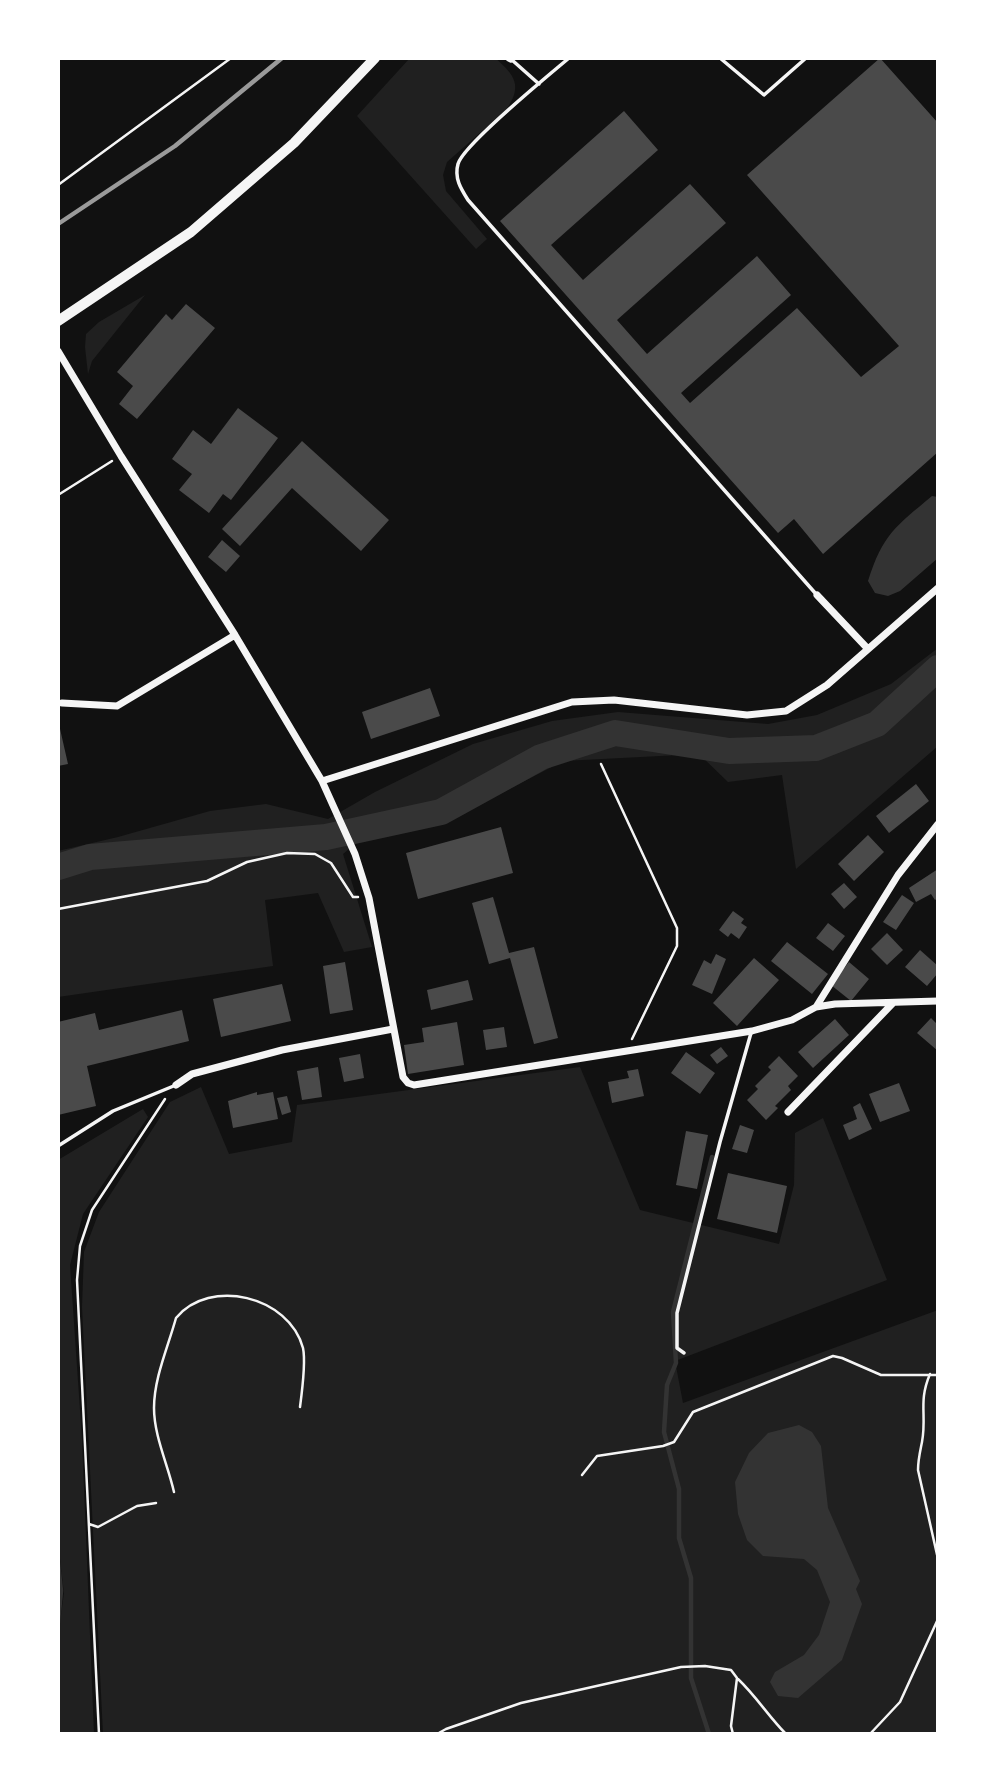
<!DOCTYPE html>
<html>
<head>
<meta charset="utf-8">
<style>
  body { margin:0 }
  #map { position:relative; width:996px; height:1792px; overflow:hidden; background:#111; font-family:"Fira Sans",sans-serif }
  canvas { display:block }
  .frame { position:absolute; inset:0; border:60px solid #fff; pointer-events:none }
</style>
</head>
<body>
<div id="map">
<canvas width="996" height="1792"></canvas>
<div class="frame"></div>
</div>
<script>
const ctx = document.querySelector('canvas').getContext('2d');
ctx.lineJoin = 'round';
function fill(path, color) { ctx.fillStyle = color; ctx.fill(path, 'evenodd'); }
function strokePath(path, color, width, dash) { ctx.strokeStyle = color; ctx.lineWidth = width; ctx.lineCap = dash ? 'butt' : 'round'; ctx.setLineDash(dash || []); ctx.stroke(path); }
fill(new Path2D(`
  M495,58C515,75 523,86 506,110L447,162L443,175L446,191L487,239L476,249L357,116L409,59Z
  M145,295L92,361L88,374L85,347L86,334L99,322Z
  M938,648V746L796,869L782,775L728,782L699,754L563,761L477,806L434,821L361,839L343,854L372,947L344,952L318,893L265,900L273,966L58,997V851L118,837L210,811L266,804L328,819L375,792L473,744L552,721L618,712L768,724L817,715L891,684Z
  M580,1067L640,1210L779,1244L794,1185L795,1133L823,1118L887,1280L675,1361L683,1403L938,1310V1734H103L82,1307L84,1252L99,1212L170,1102L201,1087L229,1154L292,1142L297,1105Z
  M143,1109L148,1117L83,1214L70,1265L82,1439L94,1734H58V1637L64,1593L58,1543V1160Z`), '#202020');
fill(new Path2D(`
  M932,496L938,497V558L900,591L888,596L875,593L868,581C883,534 895,527 932,496Z
  M799,1425L812,1432L821,1446L828,1508L860,1581L856,1589L862,1604L842,1660L798,1698L778,1696L770,1682L775,1672L804,1655L819,1635L830,1602L817,1570L804,1559L763,1556L747,1540L738,1514L735,1482L749,1453L768,1433Z`), '#333');
strokePath(new Path2D(`
  M58,1563L61,1591L58,1622
  M709,1734L691,1678V1578L679,1538V1489L664,1432L667,1385L676,1363L673,1312L712,1157`), '#333', 4.5);
strokePath(new Path2D(`
  M58,867L90,857L326,837L441,812L541,757L615,733L729,751L816,748L877,724L938,668`), '#333', 26);
fill(new Path2D(`
  M880,58L938,123V452L823,554L794,519L778,533L500,221L624,111L658,150L551,245L583,280L690,184L726,223L617,320L647,354L757,256L791,295L681,393L690,403L797,308L861,377L899,346L747,175Z
  M186,304L215,328L137,419L119,404L133,386L117,372L166,314L172,320Z
  M238,408L278,438L231,500L223,494L209,513L179,490L192,474L172,459L193,430L211,444Z
  M302,441L389,520L361,551L292,488L240,546L222,529Z
  M222,540L240,556L226,572L208,557Z
  M430,688L440,716L371,739L362,712Z
  M58,720L68,764L58,766Z
  M916,784L929,801L889,833L876,816Z
  M501,827L513,873L418,899L406,853Z
  M868,835L884,852L854,881L838,864Z
  M938,869V898L935,900L931,894L916,902L909,888Z
  M844,883L857,897L844,909L831,894Z
  M902,895L914,903L896,930L883,922Z
  M493,897L509,953L534,947L558,1038L534,1044L510,958L489,964L472,903Z
  M733,911L744,919L741,923L747,927L739,939L731,933L728,937L719,930Z
  M828,923L845,936L833,951L816,938Z
  M887,933L903,950L887,965L871,949Z
  M787,942L828,974L812,994L771,961Z
  M920,950L938,966V973L927,986L905,967Z
  M716,954L726,959L712,994L692,985L704,960L711,964Z
  M754,958L779,980L737,1026L713,1003Z
  M345,962L353,1010L330,1014L323,966Z
  M849,962L869,979L851,1001L831,985Z
  M468,980L473,1000L431,1010L427,990Z
  M282,984L291,1021L221,1037L213,999Z
  M182,1010L189,1041L87,1066L96,1106L58,1115V1022L95,1013L99,1030Z
  M931,1018L938,1025V1051L917,1033Z
  M835,1019L849,1035L813,1068L798,1052Z
  M457,1022L464,1065L408,1074L404,1045L424,1042L422,1028Z
  M504,1027L507,1047L486,1050L483,1030Z
  M721,1047L728,1056L717,1064L710,1055Z
  M686,1052L715,1073L700,1094L671,1073Z
  M360,1054L364,1078L344,1082L339,1058Z
  M779,1056L798,1076L788,1086L791,1090L775,1106L778,1108L766,1120L747,1100L758,1089L755,1086L771,1070L768,1067Z
  M318,1067L322,1097L302,1100L297,1071Z
  M638,1069L644,1096L612,1103L608,1082L629,1078L627,1071Z
  M899,1083L910,1111L880,1122L869,1094Z
  M257,1092V1095L273,1092L278,1119L233,1128L228,1101Z
  M287,1096L291,1112L282,1115L277,1098Z
  M860,1103L872,1129L849,1140L843,1125L857,1119L853,1107Z
  M740,1125L754,1130L747,1153L732,1149Z
  M686,1131L708,1135L697,1189L676,1185Z
  M728,1173L787,1186L777,1233L717,1219Z`), '#4a4a4a');
strokePath(new Path2D(`
  M58,185L231,58
  M58,495L112,461
  M601,764L677,928V946L632,1039
  M58,909L207,881L247,862L287,853L315,854L331,863L353,897H358
  M930,1374C918,1402 927,1415 922,1442C920,1452 918,1460 918,1470L938,1559
  M582,1475L597,1456L663,1446L674,1442L693,1412L833,1356L842,1358L881,1375H938
  M174,1492C168,1465 154,1436 154,1408C154,1378 168,1347 176,1318C210,1277 289,1296 303,1348C306,1362 302,1392 300,1407
  M89,1524L98,1527L137,1506L156,1503
  M738,1679C756,1696 769,1717 786,1734
  M99,1734L77,1280L80,1246L92,1210L165,1099
  M437,1734L446,1729L521,1703L681,1667L705,1666L731,1670L737,1678L731,1726L733,1734
  M870,1734L900,1702L938,1619`), '#f5f5f5', 2.5);
strokePath(new Path2D(`
  M569,58C549,75 463,145 458,164C454,178 461,189 468,200L816,594
  M720,58L764,95L806,58
  M512,60L539,84
  M58,1146L113,1111L176,1085
  M684,1353L677,1348V1313L720,1142L751,1033`), '#f5f5f5', 3.5);
strokePath(new Path2D(`
  M509,58L511,59
  M58,351L121,456L235,635L322,781L355,854L369,898L403,1077L408,1083L414,1085L752,1031L792,1020L816,1007L835,1004L938,1001
  M817,595L868,649
  M62,703L117,706L235,635
  M322,781L572,702L614,700L747,715L786,711L827,685L938,588
  M816,1007L898,875L938,824
  M176,1085L192,1074L282,1050L393,1029
  M788,1112L893,1003`), '#f5f5f5', 7);
strokePath(new Path2D(`
  M58,321L191,232L294,143L375,58`), '#f5f5f5', 10);
strokePath(new Path2D(`
  M58,224L175,146L282,58`), '#9a9a9a', 4.5);
</script>
</body>
</html>
